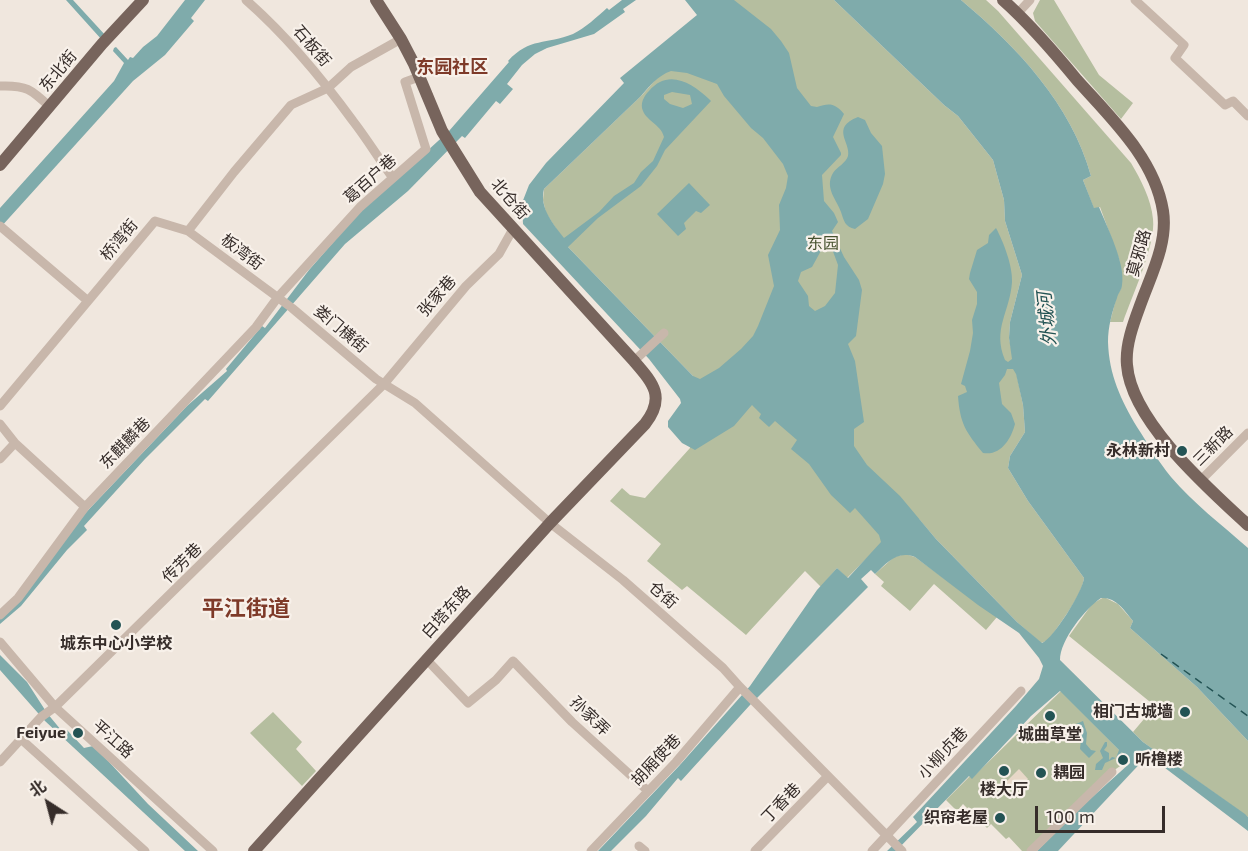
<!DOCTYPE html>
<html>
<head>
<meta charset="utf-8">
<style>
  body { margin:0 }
  #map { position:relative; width:1248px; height:851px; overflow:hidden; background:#f0e7de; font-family:"Exo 2","Noto Sans SC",sans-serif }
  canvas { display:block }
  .north { position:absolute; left:18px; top:773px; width:60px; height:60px; -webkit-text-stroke:4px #f8f1ea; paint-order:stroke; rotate:324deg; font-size:16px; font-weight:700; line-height:24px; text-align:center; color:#362d2a }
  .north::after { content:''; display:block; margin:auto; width:21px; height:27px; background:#362d2a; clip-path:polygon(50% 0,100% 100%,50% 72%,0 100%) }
  .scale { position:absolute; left:1035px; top:806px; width:130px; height:27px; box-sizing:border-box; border:3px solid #362d2a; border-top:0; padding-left:8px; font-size:18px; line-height:21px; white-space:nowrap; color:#362d2a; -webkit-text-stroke:4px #f8f1ea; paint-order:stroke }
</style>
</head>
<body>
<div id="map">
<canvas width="1248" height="851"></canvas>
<div class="north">北</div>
<div class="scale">100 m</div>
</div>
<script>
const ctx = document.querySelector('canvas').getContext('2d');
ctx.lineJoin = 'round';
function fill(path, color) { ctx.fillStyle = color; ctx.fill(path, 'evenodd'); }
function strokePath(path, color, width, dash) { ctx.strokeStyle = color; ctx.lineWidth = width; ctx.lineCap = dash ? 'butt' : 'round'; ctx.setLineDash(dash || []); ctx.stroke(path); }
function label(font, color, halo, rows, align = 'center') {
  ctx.font = font + ' "Exo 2","Noto Sans SC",sans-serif'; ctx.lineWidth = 4.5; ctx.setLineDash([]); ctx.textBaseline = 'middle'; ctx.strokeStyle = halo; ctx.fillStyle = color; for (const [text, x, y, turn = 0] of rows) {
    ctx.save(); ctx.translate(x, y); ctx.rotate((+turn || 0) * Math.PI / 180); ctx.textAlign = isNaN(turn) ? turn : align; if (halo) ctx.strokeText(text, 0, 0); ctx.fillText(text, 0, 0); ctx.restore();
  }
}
fill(new Path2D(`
  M725,0H834L944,105L958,116L993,160L1004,200L1005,221L1022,275L1010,322L1009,338L1023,405L1025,432L1010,456L1008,468L1028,501L1084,578C1082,596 1059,624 1049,640L1041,643L1017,622L936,539L919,519L879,546L847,578L837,568L821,587L805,571L746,635L687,586L682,590L647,561L661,544L610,501L622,488L630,495L645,498L690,448L693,376L568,247L546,213L543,200L544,189L643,94Z
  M961,0H986L998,11L1131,163C1141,180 1151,199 1153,219C1156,245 1132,296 1123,322H1110L1117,295L1121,289L1122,278L1119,259L1100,207L1094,209L1083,180L1091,176C1071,104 1017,47 961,0Z
  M1040,0H1054L1099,75L1133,103L1121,119L1035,21L1033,13Z
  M905,554L915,557L997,617L986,630L934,584L910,611L881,586L884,582L875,574L894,557Z
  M1104,597L1118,604L1133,621L1130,628L1197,687L1248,741V817L1143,742L1133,732L1155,706L1069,636L1092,604Z
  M1061,691L1129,760L1113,771L1027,851H1022L1009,837L1006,839L991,824L987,828L963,804L957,811L946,800L970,776L972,778Z
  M273,712L302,742L296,749L316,771L302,786L250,733Z`), '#b5be9f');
fill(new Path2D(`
  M1019,769L1028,779L1014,791L1006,782Z`), '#e7d7c7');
fill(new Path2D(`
  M66,0H73L106,36L102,40Z
  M185,0H205L191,18L194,21L165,55L133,81L0,228V208L114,81L124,63L113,51L114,48L116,47L128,60L130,57L133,58L143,47L157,36Z
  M622,0H636L623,9L625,12L594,34L547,48L535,54L522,65L507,84L513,89L500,104L496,101L465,138L462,136L408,191L345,244L208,401L205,399L145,459L84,526L87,530L67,550L21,606L0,624V618L74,525L187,406L227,371L226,369L262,326L265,328L309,270L357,215L449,131L509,62L508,61C530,37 546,45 573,34C585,28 597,17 607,8L609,10Z
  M685,0H734L771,29L781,41L789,53L797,88L811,106L817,107C829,103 835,103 844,114L833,137L841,153V155L822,175L824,201L834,213L838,222L832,231L844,257L859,280L862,290L856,336L848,344L855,361L864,422L854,429V446L867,465L900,496L936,539L1017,622L1042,643C1053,639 1083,591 1084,578L1028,501L1008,468L1010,456L1025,432L1023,405L1016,374L1013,369H1007L1005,375L999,383L1002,404L1011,413L1015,424C1011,439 1001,456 983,453C966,432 960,424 958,396L967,392L965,386L961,384L970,351L973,333L972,320L977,304V292L969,279L970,273L977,250L988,243L989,235L996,228C1003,241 1013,266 1012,282C1010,312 992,329 1005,360L1008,362L1012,359L1009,338L1010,322L1022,275L1005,221L1004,200L993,160L958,116L944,105L834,0H961C1017,47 1071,104 1091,176L1083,180L1094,208L1099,207C1107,227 1126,264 1122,285C1122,290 1118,293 1117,298C1112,312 1108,327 1108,342C1109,375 1121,400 1137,427C1148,444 1158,461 1171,477C1193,503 1222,525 1248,548V741L1197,687L1130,628L1133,621C1124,610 1116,597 1101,598C1085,609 1060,640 1060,660L1143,742L1245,814L1248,817V831L1148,755L1058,851H1037L1078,810L1130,763L1128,756L1121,752L1123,756L1120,759L1118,757L1105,763L1102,770H1095L1096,764L1103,758L1100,751L1105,742H1107V746L1104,750L1109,753V760L1112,757L1116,758L1119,750L1060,691L1031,716L972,779L969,776L896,851H887L917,822L913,817L1016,706L1039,679L1043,666L1039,658L1019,633L978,605L915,557C897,550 887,563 875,574L871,570L861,579L868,587L750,705L681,781L678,778L646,816L611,851H598L679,766L750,686L817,590L837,568L848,578L881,542L879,535L855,508L850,513L831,495L809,464L791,449L797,440L775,421L769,427L759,418L761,414L752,405L734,426L695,450L682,443L668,427V421L681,403L680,399L649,359L523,224L522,203L529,185L546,163L624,83L620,78L697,15ZM671,71L687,73L717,84L724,96L751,128L763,138L783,164L788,176L786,188L779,205L780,230L768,255L774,286L758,326L753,336L741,349L719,368L700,379L693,376L568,247L598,218L641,186L657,166L665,150L711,101L709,99C692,83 668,68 649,91C645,95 641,101 642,108C645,121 661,124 664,137L653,161L641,172L634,183L614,196L599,212L564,238C553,224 539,207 544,189L640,97C650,86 657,76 671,71ZM672,92L690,95L692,104L683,108L670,104L664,99V95ZM828,238L838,265L835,293L825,306L815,311L809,306L808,296L798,281L801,272L812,267Z
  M858,117L865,120L871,133L882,146L885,174L883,184L868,219L855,229C845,227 844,221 841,212C837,200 824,188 833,173C837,167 846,163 848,156C851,142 830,128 858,117Z
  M689,183L710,205L701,213L696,211L684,223L686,229L678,236L657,214Z
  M0,655L27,682L47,713L61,730H67L84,748L93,746L97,749L148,804L198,851H185L45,721L0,670Z
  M1083,721L1087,733L1086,744L1091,750L1096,751L1089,758L1080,749L1081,740L1075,727L1076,724Z`), '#7fabab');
strokePath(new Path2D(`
  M1161,654L1248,716`), '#235354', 1.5, [8, 6]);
strokePath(new Path2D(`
  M246,0C287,36 321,77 353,121C367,139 379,159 393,178
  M1135,0L1184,45L1175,58L1225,105L1233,101L1248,116
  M1018,13L1030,0
  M0,86C26,85 31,89 50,107
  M0,226L88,301
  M188,231L292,308L376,379L415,403L550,523L623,580L723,668L740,687L902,851
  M634,361L664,333
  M0,406L155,221L188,231L234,172L291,105L328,88L351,67L401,39
  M0,424L15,443L85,507
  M0,459L15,443
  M1200,481L1248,433
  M0,615L18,598L85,507L256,327L278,297L360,207L426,149L405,82L419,77
  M0,642L55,707L213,851
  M426,659L468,703L496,680L513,661L572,722L648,791
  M22,740L145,851
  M0,762L41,717L55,707L384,384L466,286L499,254L513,229
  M639,846L645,851
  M591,851L676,762L740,687
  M755,851L828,776
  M872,851L1021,691
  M1031,851L1112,772`), '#c8b7ab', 9);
strokePath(new Path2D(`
  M1003,0C1030,24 1054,52 1077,80C1111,118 1155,159 1163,211C1168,243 1151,275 1141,303C1134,322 1125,345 1127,365C1131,421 1209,489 1248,525
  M0,165L102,44L143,0
  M254,851L550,523L645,424C666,397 653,383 634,361L480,192L442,131L414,64L401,39L376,0`), '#77645c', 12);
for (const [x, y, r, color] of [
  [1182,451,6,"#235354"],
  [116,625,6,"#235354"],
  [1185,712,6,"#235354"],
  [1050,716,6,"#235354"],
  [78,733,6,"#235354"],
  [1123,760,6,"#235354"],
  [1004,771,6,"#235354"],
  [1041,773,6,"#235354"],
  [1000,818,6,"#235354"]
]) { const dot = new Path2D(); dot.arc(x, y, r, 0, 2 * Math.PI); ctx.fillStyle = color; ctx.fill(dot); strokePath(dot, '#f8f1ea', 2); }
label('16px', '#362d2a', '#f8f1ea', [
  ["石板街",312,46,49],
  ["东北街",58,71,-50],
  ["葛百户巷",370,179,-42],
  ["北仓街",510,199,49],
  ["桥湾街",119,240,-50],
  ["板湾街",242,252,37],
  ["莫邪路",1139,253,-74],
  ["张家巷",437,296,-49],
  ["娄门横街",341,329,40],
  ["东麒麟巷",125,443,-46],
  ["三新路",1213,446,-45],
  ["传芳巷",182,563,-45],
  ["仓街",663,595,41],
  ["白塔东路",446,612,-48],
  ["孙家弄",590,716,44],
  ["平江路",113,739,42],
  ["小柳贞巷",943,753,-47],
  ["胡厢使巷",656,760,-47],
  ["丁香巷",781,803,-46]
]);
label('16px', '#47522f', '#f8f1ea', [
  ["东园",823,244]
]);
label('bold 16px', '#362d2a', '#f8f1ea', [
  ["永林新村",1170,451],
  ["城东中心小学校",116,644,"center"],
  ["相门古城墙",1173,712],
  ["Feiyue",66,733],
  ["城曲草堂",1050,735,"center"],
  ["听橹楼",1135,760,"left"],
  ["耦园",1053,773,"left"],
  ["楼大厅",1004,790,"center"],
  ["织帘老屋",988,818]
], 'right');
label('bold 18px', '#7e3a29', '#f8f1ea', [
  ["东园社区",452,67]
]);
label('italic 18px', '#235354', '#f8f1ea', [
  ["外城河",1047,319,-96]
]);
label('bold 22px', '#7e3a29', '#f8f1ea', [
  ["平江街道",246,609]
]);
</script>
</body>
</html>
